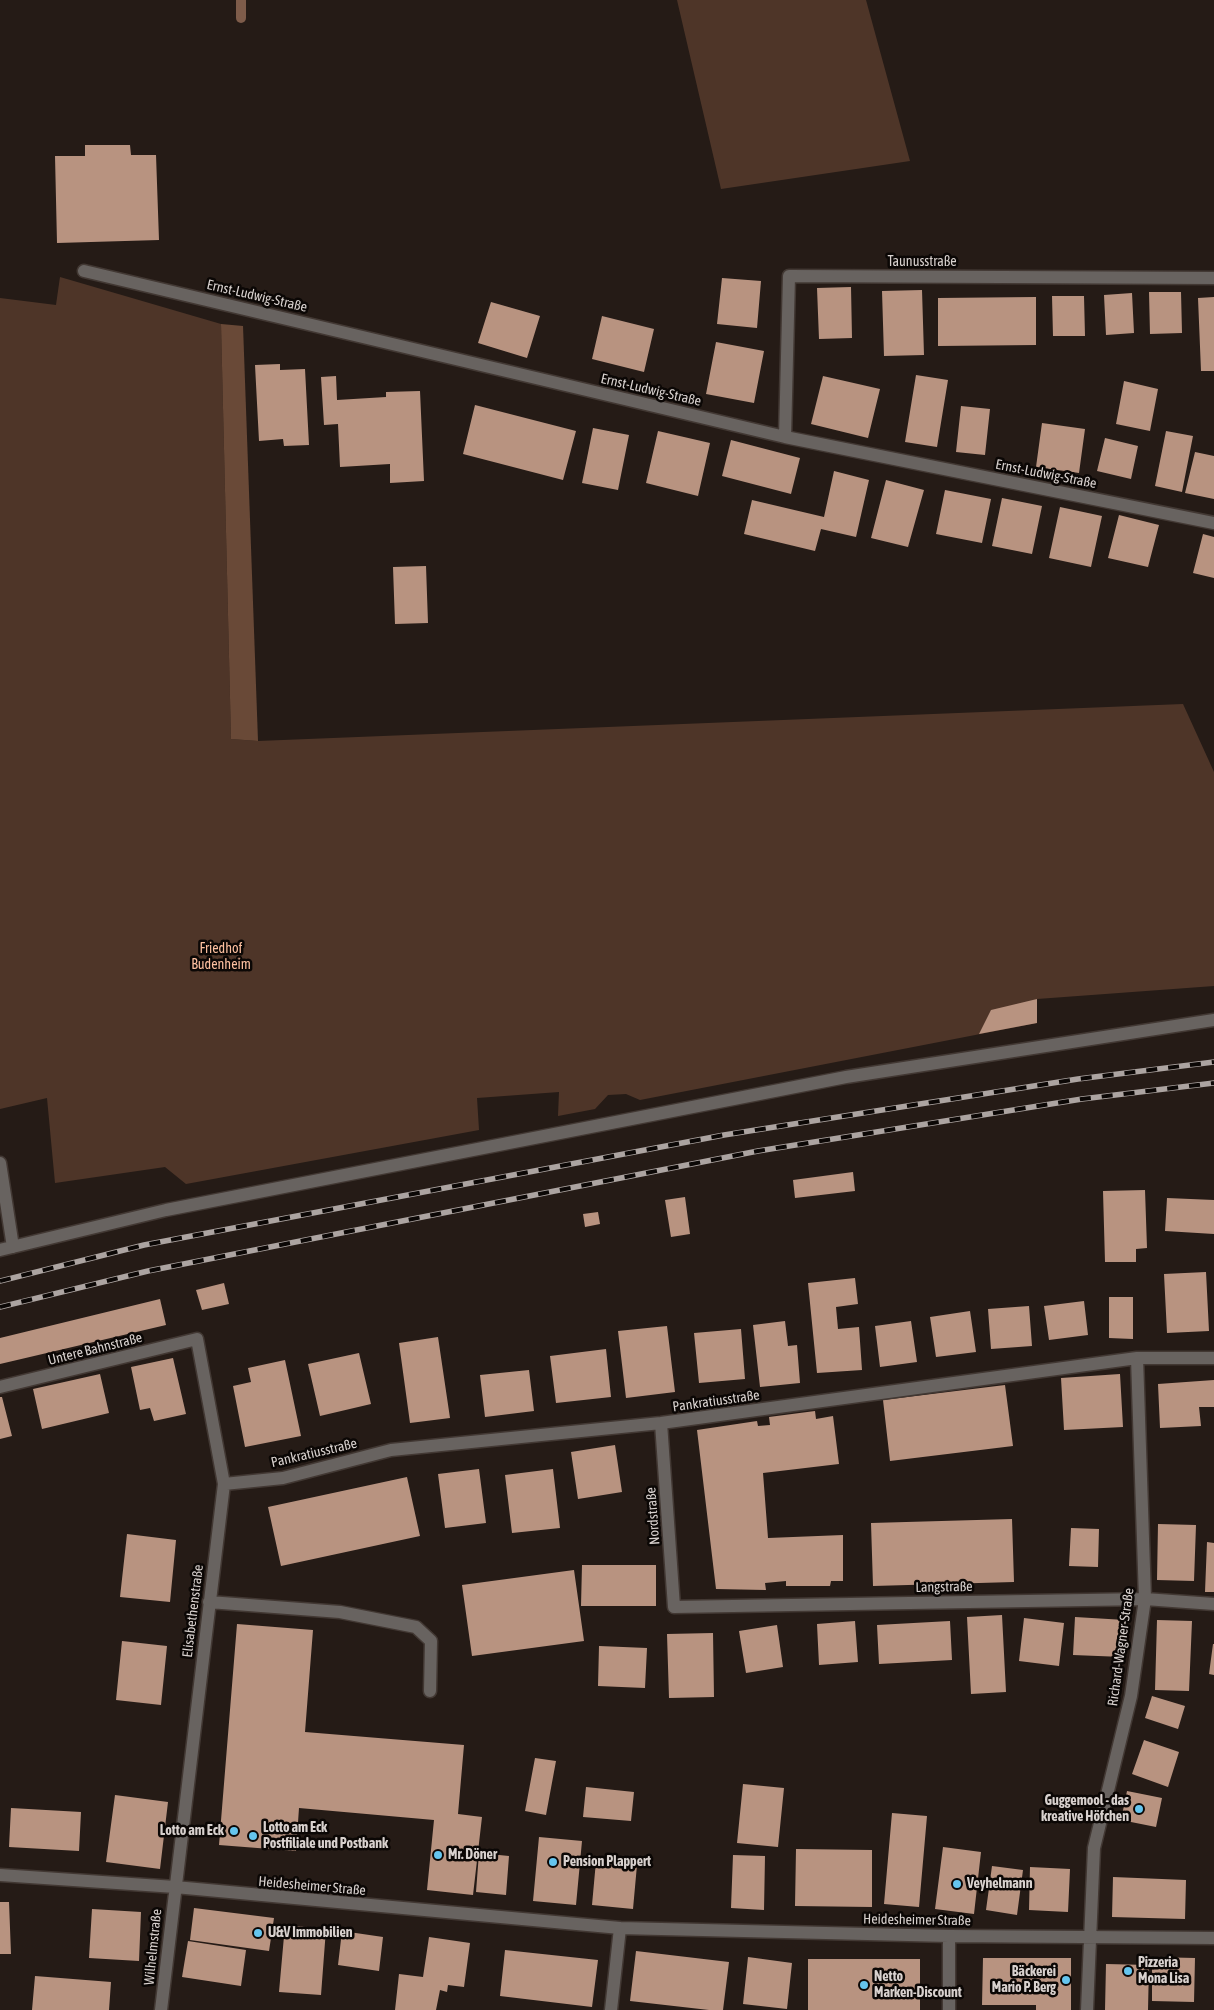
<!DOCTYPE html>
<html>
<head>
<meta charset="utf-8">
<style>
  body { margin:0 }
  canvas { display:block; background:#251b16 }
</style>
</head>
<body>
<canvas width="1214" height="2010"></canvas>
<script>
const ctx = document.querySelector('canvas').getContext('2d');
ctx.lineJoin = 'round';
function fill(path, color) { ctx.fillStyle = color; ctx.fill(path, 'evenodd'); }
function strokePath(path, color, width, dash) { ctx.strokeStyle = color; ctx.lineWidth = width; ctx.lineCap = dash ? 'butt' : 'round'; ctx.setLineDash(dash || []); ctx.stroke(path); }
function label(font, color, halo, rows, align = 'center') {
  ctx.font = font + ' "Asap Condensed",sans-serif'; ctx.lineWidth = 5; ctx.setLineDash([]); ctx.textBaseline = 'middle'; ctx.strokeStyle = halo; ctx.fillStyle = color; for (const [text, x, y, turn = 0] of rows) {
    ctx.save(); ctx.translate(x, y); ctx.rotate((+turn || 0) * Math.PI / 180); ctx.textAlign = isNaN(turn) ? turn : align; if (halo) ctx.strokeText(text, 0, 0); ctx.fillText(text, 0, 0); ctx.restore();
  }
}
fill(new Path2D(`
  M677,0H866L910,161L721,189Z
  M60,277L221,324L231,739L258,741L1183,704L1214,772V986L1037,999V1023L640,1100L626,1094L608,1095L595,1109L558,1116L559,1092L477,1098L479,1130L186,1184L165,1167L55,1183L47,1098L0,1109V298L56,305Z`), '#4e3528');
fill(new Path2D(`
  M221,324L243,326L258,741L231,739Z`), '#694937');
strokePath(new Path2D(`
  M241,0V18`), '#7e5c4a', 10);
fill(new Path2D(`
  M85,145H130L131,155H156L159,240L57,243L55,156H85Z
  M722,278L761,281L757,328L717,324Z
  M851,287L852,338L819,339L817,288Z
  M922,290L924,355L884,356L882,291Z
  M1149,292H1181L1182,333L1150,334Z
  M1132,293L1134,333L1106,335L1104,295Z
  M1052,296H1084L1085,336H1053Z
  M1036,297V345L938,346V298Z
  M1214,297V371H1201L1198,298Z
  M491,302L540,316L527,358L478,343Z
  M602,316L654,329L644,372L592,359Z
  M716,342L764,351L754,403L706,394Z
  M280,364V370L305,369L309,445L284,446L283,439L259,441L255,365Z
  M916,375L948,380L937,447L905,442Z
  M336,376L337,400L386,397V392L420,391L424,481L390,483V464L340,467L338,424L324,425L321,377Z
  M823,376L880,389L868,438L811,424Z
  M1124,381L1158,389L1150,431L1116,424Z
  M475,405L576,431L563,480L463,454Z
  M961,406L990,409L985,455L956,452Z
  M1042,423L1085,429L1079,473L1036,467Z
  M593,428L629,435L618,490L582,483Z
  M658,431L710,443L698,496L646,483Z
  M1166,431L1193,436L1182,492L1155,486Z
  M1105,438L1138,446L1131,479L1097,471Z
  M731,440L800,458L791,494L722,476Z
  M1195,452L1214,456V499L1185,493Z
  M834,471L869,480L856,537L821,529L815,551L744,534L752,500L824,517Z
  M886,480L924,490L908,547L871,538Z
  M945,490L991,499L982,543L936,534Z
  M1002,498L1042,506L1032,554L992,546Z
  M1060,507L1102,516L1091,567L1049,558Z
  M1119,515L1159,525L1148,567L1108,558Z
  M1203,534L1214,537V578L1193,573Z
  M426,566L428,623L395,624L393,567Z
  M1037,999V1023L979,1034L991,1010Z
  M853,1172L855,1191L795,1198L793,1180Z
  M1145,1190L1147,1248L1136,1249V1262H1105L1103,1191Z
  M685,1197L690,1234L671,1237L665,1200Z
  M1167,1198L1214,1200V1234L1165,1231Z
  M598,1212L600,1224L585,1227L583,1214Z
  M1206,1272L1209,1331L1167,1333L1164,1274Z
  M855,1278L858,1304L836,1307L838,1329L859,1327L862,1370L817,1373L808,1283Z
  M224,1283L229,1304L202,1310L196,1290Z
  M1109,1297H1133V1339L1109,1338Z
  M160,1299L166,1325L0,1364V1338Z
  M1084,1301L1088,1335L1049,1340L1044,1306Z
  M1029,1306L1032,1346L991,1349L988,1309Z
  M970,1311L976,1352L936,1357L930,1317Z
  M785,1321L788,1346L797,1345L800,1383L760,1387L753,1325Z
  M911,1321L917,1362L880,1367L875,1326Z
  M667,1326L675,1392L626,1398L618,1331Z
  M741,1329L745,1379L699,1383L694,1333Z
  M438,1337L450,1418L410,1423L399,1343Z
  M606,1349L611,1397L556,1403L550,1356Z
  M359,1353L371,1404L320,1416L308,1364Z
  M173,1358L186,1414L154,1421L150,1408L140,1410L131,1367Z
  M285,1360L301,1436L245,1447L233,1386L251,1382L248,1368Z
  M529,1370L534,1411L485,1417L480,1375Z
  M100,1374L109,1413L42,1429L33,1389Z
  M1120,1374L1123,1427L1064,1430L1061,1378Z
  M1214,1380V1407H1199L1201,1426L1160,1428L1158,1384Z
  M1005,1385L1013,1446L890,1461L883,1400Z
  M0,1397H2L12,1436L0,1439Z
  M815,1411L816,1419L833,1416L839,1464L763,1473L768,1538L843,1535V1581H831L830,1586H786V1581L765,1583L766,1590L716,1589L697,1430L757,1421L758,1426L770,1425L769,1417Z
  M615,1445L622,1492L578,1499L571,1452Z
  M479,1469L486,1523L445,1528L438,1474Z
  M553,1469L560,1528L512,1533L505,1475Z
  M407,1477L420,1536L281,1566L268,1507Z
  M1012,1519L1014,1582L873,1586L871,1523Z
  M1158,1524L1196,1525L1194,1581L1157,1580Z
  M1071,1528L1099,1529L1098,1567L1069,1566Z
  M127,1534L176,1540L170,1602L120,1597Z
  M1207,1542L1214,1543V1592H1205Z
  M582,1565H656V1606H581Z
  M574,1570L584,1641L472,1656L462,1585Z
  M1002,1615L1006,1692L971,1694L967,1617Z
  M1075,1617L1125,1620L1123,1657L1073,1655Z
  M1024,1618L1064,1623L1059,1666L1019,1661Z
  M1157,1620L1192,1621L1189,1691L1155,1690Z
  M855,1621L858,1662L819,1665L817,1624Z
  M950,1621L952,1660L879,1664L877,1625Z
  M237,1624L313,1630L305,1732L464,1745L458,1814L482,1817L473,1895L427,1890L434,1820L299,1808L296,1851L219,1845Z
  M777,1625L783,1667L746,1673L739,1631Z
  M713,1633L714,1697L669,1698L667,1634Z
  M122,1641L167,1646L161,1705L116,1700Z
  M1213,1644H1214V1675L1209,1674Z
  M599,1646L647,1648L645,1688L598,1686Z
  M1152,1696L1185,1706L1178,1729L1145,1718Z
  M1144,1740L1179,1752L1168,1787L1132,1774Z
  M535,1758L556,1761L546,1815L525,1811Z
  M743,1784L784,1788L778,1847L737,1843Z
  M586,1787L634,1792L631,1821L583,1817Z
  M1127,1791L1162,1798L1156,1827L1121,1820Z
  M115,1795L168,1802L160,1869L106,1862Z
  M11,1808L81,1812L79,1851L9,1847Z
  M892,1813L927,1816L919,1907L884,1904Z
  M539,1837L582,1841L576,1905L533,1901Z
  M943,1847L981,1852L974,1914L935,1909Z
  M796,1849L872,1850V1907L795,1906Z
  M479,1853L509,1856L506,1895L476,1892Z
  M733,1855L765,1856L764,1910L731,1908Z
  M596,1861L637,1865L633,1909L592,1905Z
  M992,1866L1023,1870L1017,1915L986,1910Z
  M1030,1867L1070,1869L1068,1912L1029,1910Z
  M1113,1877L1186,1880L1185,1919L1112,1917Z
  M0,1902H9L11,1954H0Z
  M194,1908L274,1918L269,1951L190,1940Z
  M92,1909L141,1912L139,1961L89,1958Z
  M285,1925L326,1929L321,1995L279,1992Z
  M342,1931L383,1937L379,1971L338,1965Z
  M429,1937L470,1943L464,1987L448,1985L447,1992L440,1990L436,2010H395L399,1974L423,1977Z
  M188,1941L246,1950L241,1986L182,1977Z
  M505,1950L598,1960L592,2007L500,1996Z
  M636,1951L729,1962L723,2010H709L630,2001Z
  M748,1957L792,1963L787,2009L743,2004Z
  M1152,1957L1195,1958L1194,2002L1152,2001Z
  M983,1958H1071V2010H1036V2005H982Z
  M808,1959H920V2010H808Z
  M1106,1964L1149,1965L1148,2010H1105Z
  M35,1976L111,1982L109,2010H32Z`), '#b89380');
const minor = new Path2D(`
  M84,271L785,437L1214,523
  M785,437L789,276L1214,278
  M0,1163L13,1247
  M0,1250L166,1210L846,1077L1214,1020
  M0,1387L197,1339L224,1484L161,2010
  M661,1423L674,1607L1145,1599L1214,1604
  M224,1484L283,1478L391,1450L661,1423L1137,1358H1214
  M209,1602L340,1612L416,1627L431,1641L430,1691
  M0,1875L175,1887L620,1928L949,1936L1214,1938
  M611,2010L620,1928
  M949,2010V1936
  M1087,2010L1094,1848L1131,1696L1145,1599L1137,1358`);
strokePath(minor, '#423833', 15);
strokePath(minor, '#686360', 12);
const rail = new Path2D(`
  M0,1281L144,1245L724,1135L1078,1079L1214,1062
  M0,1307L148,1271L758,1151L1082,1099L1214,1083`);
strokePath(rail, '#aca4a1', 5.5);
strokePath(rail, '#0b0705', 4, [11]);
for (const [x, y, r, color] of [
  [1139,1809,5,"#65c5ee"],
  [234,1831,5,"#65c5ee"],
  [253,1836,5,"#65c5ee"],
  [438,1855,5,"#65c5ee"],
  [553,1862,5,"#65c5ee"],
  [957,1884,5,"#65c5ee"],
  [258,1933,5,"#65c5ee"],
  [1128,1971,5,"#65c5ee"],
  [1066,1980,5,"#65c5ee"],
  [864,1985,5,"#65c5ee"]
]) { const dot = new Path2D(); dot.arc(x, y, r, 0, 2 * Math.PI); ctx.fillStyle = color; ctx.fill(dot); strokePath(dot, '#0b0705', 2); }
label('14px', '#d8d1ce', '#0b0705', [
  ["Taunusstraße",922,262],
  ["Ernst-Ludwig-Straße",257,296,13],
  ["Ernst-Ludwig-Straße",651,390,13],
  ["Ernst-Ludwig-Straße",1046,474,11],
  ["Untere Bahnstraße",95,1349,-14],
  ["Pankratiusstraße",716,1401,-8],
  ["Pankratiusstraße",314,1453,-13],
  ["Nordstraße",653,1516,-94],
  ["Langstraße",944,1587,-1],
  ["Elisabethenstraße",193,1611,-83],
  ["Richard-Wagner-Straße",1121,1647,-82],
  ["Heidesheimer Straße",312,1886,5],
  ["Heidesheimer Straße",917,1920,1],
  ["Wilhelmstraße",153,1947,-84]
]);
label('14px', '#fcbf9f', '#0b0705', [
  ["Friedhof",221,949],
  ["Budenheim",221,965]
]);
label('bold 14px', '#d8d1ce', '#0b0705', [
  ["Guggemool - das",1129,1801,"right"],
  ["kreative Höfchen",1129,1817,"right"],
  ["Lotto am Eck",263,1828],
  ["Postfiliale und Postbank",263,1844],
  ["Lotto am Eck",224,1831,"right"],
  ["Mr. Döner",448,1855],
  ["Pension Plappert",563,1862],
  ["Veyhelmann",967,1884],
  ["U&V Immobilien",268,1933],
  ["Pizzeria",1138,1963],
  ["Mona Lisa",1138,1979],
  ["Bäckerei",1056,1972,"right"],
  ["Mario P. Berg",1056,1988,"right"],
  ["Netto",874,1977],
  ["Marken-Discount",874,1993]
], 'left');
</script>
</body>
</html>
